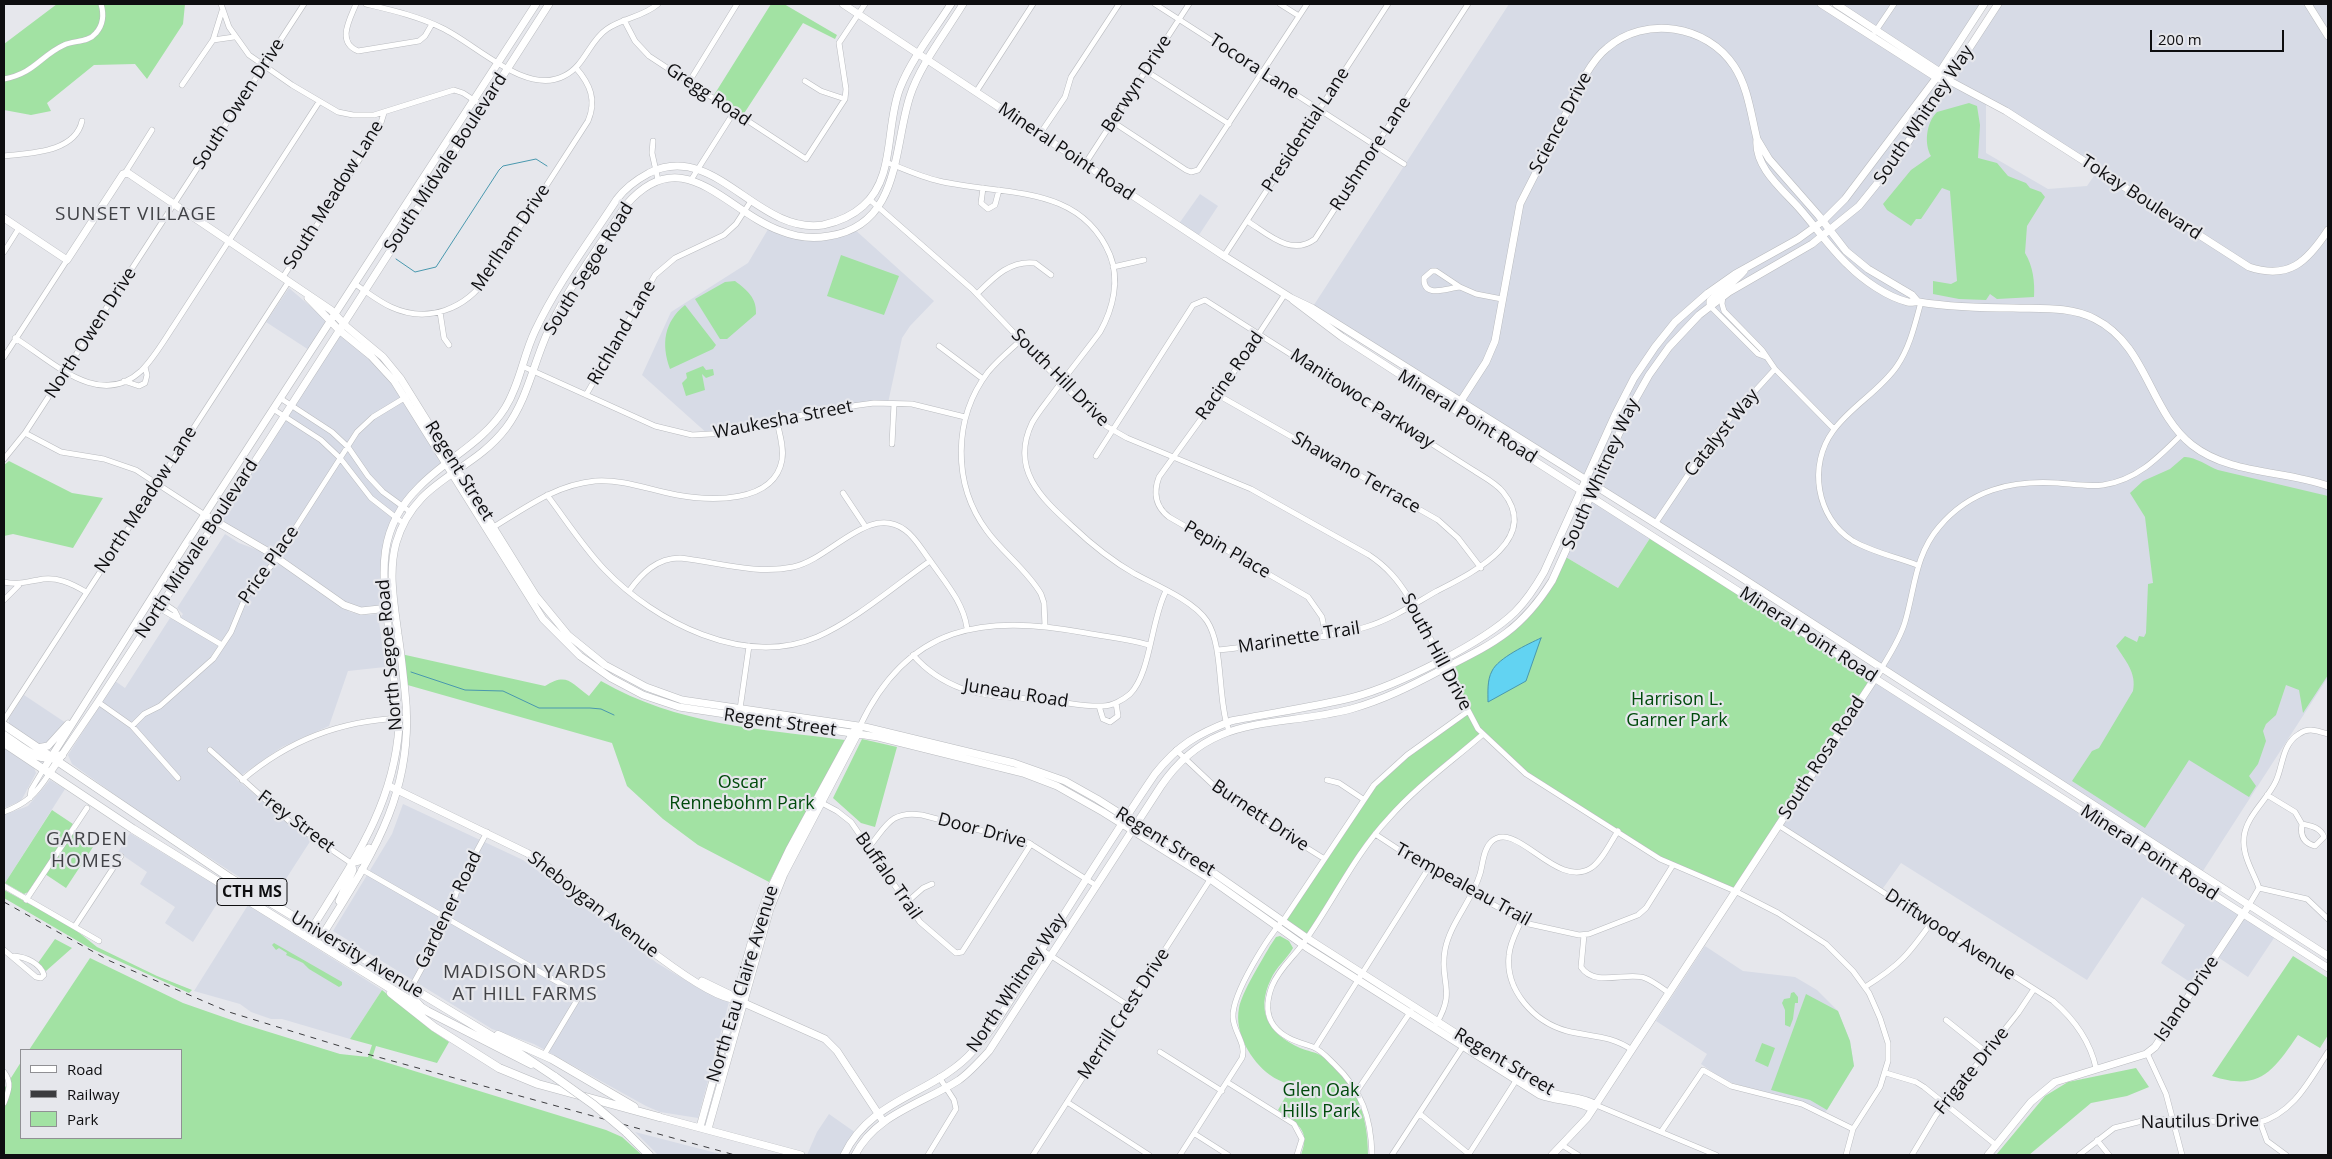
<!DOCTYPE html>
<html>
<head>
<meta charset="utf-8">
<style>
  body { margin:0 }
  #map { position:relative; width:2332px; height:1159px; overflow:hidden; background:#e6e7ec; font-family:"Open Sans",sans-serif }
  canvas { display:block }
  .frame { position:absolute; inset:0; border:5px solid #0e0e10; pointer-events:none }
  .legend { position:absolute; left:20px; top:1049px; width:162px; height:90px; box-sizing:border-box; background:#e6e7ec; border:1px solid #909094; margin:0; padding:6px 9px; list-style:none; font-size:15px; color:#0e0e10 }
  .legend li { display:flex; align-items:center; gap:10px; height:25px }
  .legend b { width:25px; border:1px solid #909094 }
  .scale { position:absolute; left:2150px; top:30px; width:134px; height:22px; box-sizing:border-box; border:2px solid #0e0e10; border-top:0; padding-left:6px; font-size:15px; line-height:18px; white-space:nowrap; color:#0e0e10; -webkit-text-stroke:4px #e6e7ec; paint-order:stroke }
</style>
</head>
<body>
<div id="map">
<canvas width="2332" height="1159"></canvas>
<div class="frame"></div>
<ul class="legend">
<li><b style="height:6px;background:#fff"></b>Road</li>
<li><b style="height:6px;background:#3c3c3f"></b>Railway</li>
<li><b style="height:14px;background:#a2e2a3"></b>Park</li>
</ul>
<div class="scale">200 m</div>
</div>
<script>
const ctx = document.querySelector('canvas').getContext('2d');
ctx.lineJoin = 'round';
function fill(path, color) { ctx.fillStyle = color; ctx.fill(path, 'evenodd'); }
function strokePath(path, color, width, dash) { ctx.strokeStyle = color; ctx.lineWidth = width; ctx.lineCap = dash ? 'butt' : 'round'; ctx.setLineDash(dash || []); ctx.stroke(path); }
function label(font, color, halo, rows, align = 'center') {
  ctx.font = font + ' "Open Sans",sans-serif'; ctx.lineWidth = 4.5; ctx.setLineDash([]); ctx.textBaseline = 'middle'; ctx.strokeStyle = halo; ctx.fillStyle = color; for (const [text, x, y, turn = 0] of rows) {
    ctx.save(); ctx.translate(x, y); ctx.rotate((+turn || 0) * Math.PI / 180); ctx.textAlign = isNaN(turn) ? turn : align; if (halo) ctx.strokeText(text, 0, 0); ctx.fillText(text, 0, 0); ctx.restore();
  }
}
fill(new Path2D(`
  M1509,4H1821L1893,51L1949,79L1998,4H2328V677L2201,874L1312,308ZM1986,101L2098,170L2087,186L2048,189L1986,153Z
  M1836,4H1984L1941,71Z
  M1200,194L1218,206L1197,238L1178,225Z
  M770,226L817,238L853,228L934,301L910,326L902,338L888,403H867L709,435L642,375L671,312L748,263Z
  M289,288L325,319L326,322L309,350L266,322Z
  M339,330L384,370L446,465L405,503L386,544V609H350L216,521Z
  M1591,496L1652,535L1618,588L1564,556Z
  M225,534L239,543L263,552L350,612L362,615L378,614L385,667L348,671L329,726L282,747L236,779L311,840L273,899L136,810L72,764L68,755L115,681L125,688L170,618L178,621L183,614L177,608Z
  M1875,678L2276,935L2248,977L2216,956L2196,986L2161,963L2185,925L2142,897L2087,980L1901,863L1881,891L1778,825Z
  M24,695L66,723L46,745H40L9,724V718Z
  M4,748L34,768L36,773L21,801L4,808Z
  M50,780L65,789L5,883L4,815L28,806Z
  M403,804L523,860L589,908L657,963L700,989L729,1002L698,1118L660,1112L646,1106L534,1044L492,1029L333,931L392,834Z
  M130,833L225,891L193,942L165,923L175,907L140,884L147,872L118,852Z
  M248,905L382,990L350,1039L282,1019H271L251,1012L240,1004L194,991Z
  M1705,946L1743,971L1795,977L1817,990L1838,1011L1850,1041L1854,1066L1825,1113L1809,1104L1732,1083L1718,1076L1701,1064L1707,1054L1656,1021Z
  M829,1114L856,1133L844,1155H807L817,1132Z
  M635,1132L724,1155H658Z`), '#d7dbe6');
fill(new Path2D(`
  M57,4H185L183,24L147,79L135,64L94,65L47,103L51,111L31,115L4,110V44Z
  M771,4H784L837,35L835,39L803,23L743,115L714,95Z
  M1969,103L1977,106L1980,125L1978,158L1997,163L2008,176L2026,183L2030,188L2041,192L2045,197L2027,226L2025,253C2033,266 2035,282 2034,297L1997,299L1990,294L1986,300L1959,299L1933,294V281L1951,284L1957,281L1950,191L1942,188L1921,219H1916L1911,226L1887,210L1883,204L1911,170L1931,156C1924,144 1926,123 1937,112Z
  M841,255L899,276L884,315L827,296Z
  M735,281C747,290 757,298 756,314L727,339H720L695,299L725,282Z
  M685,305L716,345L713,349L670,369C661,344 664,322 685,305Z
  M703,366L706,370L713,369L714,375L706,378L702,374L705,390L686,396L682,383L687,378L686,373Z
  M2184,457C2194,456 2208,466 2218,470L2328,496V675L2303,713L2299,690L2286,685L2276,715L2266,724L2263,731L2266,741L2258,764L2249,776L2256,786L2249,797L2189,760L2145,828L2072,781L2092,751L2099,748L2133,691C2137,673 2125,660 2116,646L2125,636L2137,642L2139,636L2144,637L2146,633L2148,584L2153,583L2145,517L2130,493L2143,481L2170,469Z
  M9,461L72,493L103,498L73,548L13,534L4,536V465Z
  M1652,535L1875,678L1735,891L1673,865L1536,781L1482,735L1405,802L1379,829L1307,938L1281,921L1359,804L1388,770L1467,712L1445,669L1481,651L1534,607L1564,556L1618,588Z
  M401,654L545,686C567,672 571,683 589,696L601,681C677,725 760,729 845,740L769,882L698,845L663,819L627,786L612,743L404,684Z
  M862,739L897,747L875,827L861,823L833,798Z
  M52,810L73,824L69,831L93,847L66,888L42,872L28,892L24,894L5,883Z
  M4,890L72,927L97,947L157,976L192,990L189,993L88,947L4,898Z
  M1280,936L1289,941L1293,948C1287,959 1276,967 1271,979C1255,1012 1269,1034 1300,1048C1307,1051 1316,1052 1322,1056C1356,1080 1368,1115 1368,1155H1301C1311,1129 1297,1124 1278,1110L1288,1092L1287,1084C1282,1081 1275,1079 1270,1075C1251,1061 1234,1033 1239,1008C1242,992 1261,962 1270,946L1276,937Z
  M55,939L72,948L46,971L38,963Z
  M274,943L342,982V985L339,987L309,969L303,963L286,955L287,953L279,948L276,950L272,945Z
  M2293,956L2328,978V1035L2320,1048L2298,1035C2273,1071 2260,1092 2212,1076Z
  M90,958L183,1003L243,1024L340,1054L368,1057L372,1045L350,1039L382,990L431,1030L449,1042L437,1063L376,1046L372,1058L606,1130L622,1137L642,1155H4V1089L21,1062V1138H181V1050H29Z
  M1794,992L1798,997V1003H1795L1793,1019L1790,1027L1785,1025V1010L1782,1003L1784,999L1790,998L1791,993Z
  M1806,994L1838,1011L1850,1041L1854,1066L1827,1110L1810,1100L1771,1090Z
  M1762,1043L1775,1048L1768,1067L1755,1061Z
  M2136,1068L2149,1087L2127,1096L2091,1103L2029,1155H1996L2045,1096L2068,1082Z`), '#a2e2a3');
const water = new Path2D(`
  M1541,638L1526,681L1488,702C1488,692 1487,680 1492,671C1498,658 1528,644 1541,638Z`);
fill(water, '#62d3f2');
strokePath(water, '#4998ae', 1);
strokePath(new Path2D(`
  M396,259L415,272L436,267L499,170L503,166L536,159L547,166
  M411,672L465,690L503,691L539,708H590L601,709L614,715`), '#4998ae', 1);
const street = new Path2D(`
  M221,4L229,27L249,55L292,85L338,112L353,115H374L454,90L463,93L483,106
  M356,4C350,19 336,42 358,51L419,41L425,36L432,24
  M366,4C391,10 418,16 442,28C476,44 526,96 564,76C585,66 589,41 607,29C623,18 643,17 658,4
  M1155,4L1404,164
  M1280,4L1299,16
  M624,20L635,41L649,56L806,159L845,99L846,89L839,43L865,4
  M1875,32L1894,4
  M213,40L234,37
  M1146,71L1229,124
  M4,79C35,73 40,56 64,45C74,40 88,43 96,33C103,25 104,14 101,4
  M805,81L821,91L845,99
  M689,82L737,4
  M182,85L213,40L222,11
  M976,92L1033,4
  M1113,122L1186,170L1191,172L1198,170L1307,4
  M1040,134L1065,97L1071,77L1119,4
  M653,141L652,153L658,180
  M4,156C29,153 75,153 82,121
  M886,162C904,169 921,177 939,181C1003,196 1080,183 1110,255C1120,280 1113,309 1100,332C1085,352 1069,372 1054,392C1047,402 1038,412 1032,423C1010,469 1041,498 1072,526C1091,544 1112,561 1135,574C1156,585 1194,601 1207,621C1224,647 1217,699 1229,731
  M1085,164L1189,4
  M125,173L152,130
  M691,180L734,112
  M983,188L981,203L988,209L995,205L999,190
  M869,199L972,289L1079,401L1106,426L1127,438L1251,489L1369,555C1387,567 1398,580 1409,598L1478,729L1526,774L1660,859L1735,891L1778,913L1826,944L1853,971L1869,993L1880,1018L1888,1043V1061L1880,1087L1853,1129L1846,1155
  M1247,221C1268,234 1291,257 1315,239L1468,4
  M4,252L19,228
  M1224,256L1388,4
  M1113,267L1144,260
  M1432,271H1436L1460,287C1447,288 1423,299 1424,278Z
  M283,277L372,140L380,126L384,113
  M355,284C367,292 378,301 391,307C428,324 466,309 488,276L588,121C597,100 590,84 576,68
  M1460,287L1476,294L1502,299
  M977,294C994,277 1010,260 1035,263L1051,275
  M1285,294L1222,390L1159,477C1153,493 1156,507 1169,517L1308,597L1322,617L1326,637
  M1723,296L1722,304L1724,311L1762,350L1775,369L1834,429
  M1710,306L1758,354L1766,357
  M440,312L444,338L449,345
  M15,338C51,360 99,410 141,371C154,358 163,342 173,327L319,102
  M1021,340C1010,350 998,360 988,372C953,418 952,484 987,531C1003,553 1027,570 1041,594L1044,603L1045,626
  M939,346L983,379
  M4,357L67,260
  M522,366L655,426L692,435L728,433L823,410L874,403L912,404L965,417
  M124,381L139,386L145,383L147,375L145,367
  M586,395L655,275L675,258L724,235L736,224L751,201
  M1218,395L1438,520L1458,538L1481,568
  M280,398L332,432L348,447L368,476L383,492L409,511
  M273,409L321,440L340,458L371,498L403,523
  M25,433L61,452L104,459L136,470L205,515
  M892,444L894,404
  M1096,456L1193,305L1205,300L1473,470C1482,476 1496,483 1503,492C1542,540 1470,574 1437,591C1414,604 1392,619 1366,627C1336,636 1304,639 1273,643C1254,645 1236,649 1217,650
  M4,459L25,433L304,4
  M843,493L865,526
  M547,495C566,520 583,547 605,570C655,622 744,668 817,637C854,621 896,585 930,561
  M1655,524L1714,436L1775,369
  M492,528C525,508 555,485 595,481C623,479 650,490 677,495C710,501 774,504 782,460C784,448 780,435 777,422
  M1917,565C1896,557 1872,552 1853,541C1816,518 1808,465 1833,431C1851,406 1880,391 1897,366C1910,347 1915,324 1921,302
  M4,582C17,585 25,582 38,580C56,576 71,583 86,592
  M629,591C642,573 657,558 680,558C717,562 756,575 793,567C831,559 869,503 905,530C915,537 922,550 929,559C944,581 963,601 967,628
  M153,596L175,611L178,617
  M4,600L19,585
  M149,602L222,645
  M913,655C926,670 944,682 963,689C991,698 1024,698 1053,701C1069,703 1087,707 1103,706C1112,706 1123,700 1130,694C1151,673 1151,619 1166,591
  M1881,669C1890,654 1900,639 1905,622C1915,588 1915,555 1939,527C1970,490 2011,480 2058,483C2072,484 2088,487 2103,485C2137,480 2158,458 2181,435
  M98,702L132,726L178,778
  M1099,706L1103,719L1110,722L1118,716L1116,703
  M740,709L749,646
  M4,720L289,281
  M132,726L144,714L160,706L213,659L231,632L245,598L271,566L357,432L373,417L406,397
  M860,726C908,624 984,614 1086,633C1107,637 1129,639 1149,645
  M210,750L289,821L351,863
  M1176,750L1227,798L1323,858
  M242,780C289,740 340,721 401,718
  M1327,780L1339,783L1363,799
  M2267,795L2295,812L2302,824
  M30,798L31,790L43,770
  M820,802L837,811L851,822L920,922L956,953L962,952L1031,844
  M4,812C27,803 35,795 49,774
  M2302,824C2311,826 2320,827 2324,837L2315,846C2303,843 2300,835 2302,824Z
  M1778,825L2053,1001C2074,1019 2090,1041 2096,1068
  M1375,834L1433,872L1529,924L1579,935L1589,934L1638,915L1646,908L1673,865
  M869,847C886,827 890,810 922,815L1029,843L1097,886
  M361,869L575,992L577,1000L544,1055
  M4,886L99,941
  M2259,888L2307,899L2328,919
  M26,900L87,808
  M906,903L923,888L932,884
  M2249,905L2259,888C2253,871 2242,856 2244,837C2246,816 2268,799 2276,781C2283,766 2282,744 2299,734C2309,727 2318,731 2328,734
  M1522,919C1517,931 1510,942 1509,955C1505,990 1534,1022 1567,1031C1591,1037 1610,1035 1632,1050
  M75,926L121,856
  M1584,935L1581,967C1595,988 1628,971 1645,978C1653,981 1662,988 1669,993
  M4,950L36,977L41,978L44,975C40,963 26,957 14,956
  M1042,950L1129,1006
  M1865,987C1900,965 1908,955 1931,923
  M411,988L448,920L459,884L487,832
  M411,988L412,995L421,1005
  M1946,1020L1986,1052
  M1436,1024C1457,990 1439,982 1445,950C1450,923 1472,901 1480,874C1483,864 1483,850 1491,842C1516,818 1556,890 1591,868C1602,861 1610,843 1618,831
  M1315,1048L1428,869
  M1160,1052L1222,1091
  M2147,1053L2166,1094L2182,1155
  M4,1072C12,1082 9,1091 4,1103
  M1886,1073L1916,1082L1924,1087L1996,1145
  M1227,1082L1294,1124L1302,1139L1297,1155
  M1357,1091L1411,1011
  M1067,1102L1149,1155
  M1596,1105L1716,1155
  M1420,1114L1470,1155
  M2260,1122L2267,1141L2286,1155
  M1661,1132L1703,1070L1731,1086L1802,1104L1853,1129
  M1195,1134L1228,1155
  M2097,1140L2109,1155
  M1562,1145L1578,1155
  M1469,1154L1517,1079
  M928,1155L956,1109L954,1100L939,1077
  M1033,1155L1211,878
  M1180,1155L1242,1058C1247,1044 1233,1031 1233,1017C1232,993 1269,935 1285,918L1374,785L1407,755L1467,712
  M1372,1155C1371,1117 1362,1091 1334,1064C1328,1058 1321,1050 1313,1047C1299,1042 1284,1039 1274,1026C1265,1014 1267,999 1272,986C1280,967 1294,957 1305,941C1334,900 1355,854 1389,818C1416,787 1451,762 1482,735
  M1392,1155L1464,1045
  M1912,1155L1936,1115L2018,1013L2034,989
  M2079,1155L2114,1128L2150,1119L2258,1123C2294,1113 2309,1081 2328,1052`);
const secondary = new Path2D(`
  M843,4L1224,256L1291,298L1312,308L1736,574L2328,956
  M951,4C934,31 912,58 900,88C885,126 896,177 863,206C852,216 837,222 823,225C757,235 715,140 649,173C636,180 626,187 617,199C589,242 557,284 535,331C523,356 520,384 505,408C483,443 447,458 419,487C377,528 382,571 388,624C391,658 396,692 399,726C394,805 353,862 312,928L313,940L323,934C373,854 416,790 405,692C403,672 401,653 398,634C394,603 388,573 396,543C415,478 470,475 506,428C529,397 534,359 551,325C571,283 601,244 626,205C683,139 725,211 781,231C796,237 813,239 829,236C901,225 893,148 910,96C920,65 946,32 963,4
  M1821,4L1937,78L1948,80L2006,111L2249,267C2289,280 2307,262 2328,230
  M1836,4L1943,74
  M2308,4L2328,36
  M1757,139L1769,159L1819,216L1846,251L1868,269L1912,295L1917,301
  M4,218L67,260L123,174L128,173L331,310L347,327L383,357L401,379L536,596L568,635L605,665L646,687L682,700L865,727L1014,763L1065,781L1097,799L1214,873L1307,938L1546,1091C1562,1098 1582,1096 1596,1105
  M308,298L339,330L371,356L394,381L543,619L580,656L611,678L643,695L679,707L878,737L1023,773L1057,786L1103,812L1210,879L1306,947L1540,1095C1556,1101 1574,1100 1588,1107L1596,1105
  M1293,300L1342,337L1455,410L2328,968
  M1710,304V301C1721,290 1734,283 1744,271
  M1455,410L1486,362L1495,341L1520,204L1586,74C1592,64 1598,55 1607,48C1645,15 1707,25 1734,66C1748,87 1751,115 1757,139C1754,167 1782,189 1799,208C1815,226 1830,248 1848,265C1863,280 1887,297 1908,302C1912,303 1916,301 1919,302C1951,307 1981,308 2013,308C2040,309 2070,306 2095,319C2147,345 2149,411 2192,445C2230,475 2285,470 2328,486
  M205,515L267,551L344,605L361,611L389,608
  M37,748L48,746L68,724
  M43,770L185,545L536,4
  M49,774L98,702L267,443L549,4
  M389,786L527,853L543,863C577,890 699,999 735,999
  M351,863L359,861L369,848
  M339,901L353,870L351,863
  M702,981L731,995L735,999L825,1039L837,1051L883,1121
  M659,1117L801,1155
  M700,1127L755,929L767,896L789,850L854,731
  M708,1129L770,909L784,874L859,731
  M844,1155C872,1096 935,1095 974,1050C1001,1020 1020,983 1042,949C1079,891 1116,831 1155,774C1178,745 1197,734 1231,721C1271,713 1314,707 1354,697C1398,685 1483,643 1515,612C1527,600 1536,586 1544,572L1616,413L1634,378L1655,347L1675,322L1708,293L1735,274L1798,239L1823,221L1845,199L1934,81L1984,4
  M855,1155C876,1114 922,1104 959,1080C970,1072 980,1061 989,1051L1161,786C1212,711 1274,729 1351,709C1383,700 1411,686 1441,670C1492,644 1520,632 1552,581L1631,407L1649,375L1669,347L1699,315L1729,292L1812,244L1859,206L1897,159L1998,4
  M1552,1155L1587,1118L1881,669
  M1988,1155L2031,1102L2055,1082L2146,1054L2155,1047L2249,905`);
const primary = new Path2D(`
  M4,725L230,878L513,1049L555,1077
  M4,735C22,747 39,765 62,755
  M4,743L133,829L427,1011L531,1064
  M391,993L434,1027L499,1068L538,1084L659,1117
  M498,1035L552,1059L634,1107
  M626,1132L649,1155`);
strokePath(street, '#b9bbbf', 6);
strokePath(secondary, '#b9bbbf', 8);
strokePath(primary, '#b9bbbf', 9);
strokePath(street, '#fff', 5);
strokePath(secondary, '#fff', 7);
strokePath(primary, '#fff', 8);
strokePath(new Path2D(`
  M4,902L110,961L229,1012L356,1051L735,1155`), '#3c3c3f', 1, [6, 6]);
const primaryBridge = new Path2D(`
  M555,1077L594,1105L626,1132`);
strokePath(primaryBridge, '#b9bbbf', 9, []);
strokePath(primaryBridge, '#fff', 8);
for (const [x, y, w] of [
  [252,892,70]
]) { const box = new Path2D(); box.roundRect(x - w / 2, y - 13.5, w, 27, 4); ctx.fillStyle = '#e6e7ec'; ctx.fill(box); strokePath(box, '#0e0e10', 1); }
label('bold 16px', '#0e0e10', null, [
  ["CTH MS",252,892]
]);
label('18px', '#0e0e10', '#e6e7ec', [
  ["Tocora Lane",1254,67,33],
  ["Berwyn Drive",1137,84,-57],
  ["Gregg Road",708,95,34],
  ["South Owen Drive",239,104,-57],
  ["South Whitney Way",1924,115,-56],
  ["Science Drive",1561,123,-62],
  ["Presidential Lane",1306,130,-57],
  ["Mineral Point Road",1066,152,34],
  ["Rushmore Lane",1371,154,-57],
  ["South Midvale Boulevard",446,163,-57],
  ["South Meadow Lane",334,195,-58],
  ["Tokay Boulevard",2141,198,33],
  ["Merlham Drive",511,238,-56],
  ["South Segoe Road",589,269,-58],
  ["North Owen Drive",91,333,-57],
  ["Richland Lane",622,333,-60],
  ["Racine Road",1230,376,-55],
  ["South Hill Drive",1060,378,45],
  ["Manitowoc Parkway",1362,399,33],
  ["Mineral Point Road",1467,417,32],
  ["Waukesha Street",783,420,-11],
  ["Catalyst Way",1722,433,-51],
  ["Regent Street",459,471,58],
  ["Shawano Terrace",1356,473,30],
  ["South Whitney Way",1601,474,-66],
  ["North Meadow Lane",146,500,-57],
  ["North Midvale Boulevard",197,549,-57],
  ["Pepin Place",1227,550,30],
  ["Price Place",269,565,-55],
  ["Mineral Point Road",1808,635,33],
  ["Marinette Trail",1299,638,-9],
  ["South Hill Drive",1436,652,62],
  ["North Segoe Road",390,655,-95],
  ["Juneau Road",1016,694,9],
  ["Regent Street",780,723,8],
  ["South Rosa Road",1822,758,-57],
  ["Burnett Drive",1260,816,34],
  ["Frey Street",296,822,37],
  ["Door Drive",982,831,15],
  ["Regent Street",1165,842,32],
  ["Mineral Point Road",2149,853,33],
  ["Buffalo Trail",888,876,55],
  ["Trempealeau Trail",1463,885,29],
  ["Sheboygan Avenue",593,905,38],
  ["Gardener Road",449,910,-64],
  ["Driftwood Avenue",1950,935,33],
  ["University Avenue",357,955,31],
  ["North Whitney Way",1017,983,-56],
  ["North Eau Claire Avenue",743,984,-73],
  ["Island Drive",2187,999,-56],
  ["Merrill Crest Drive",1124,1014,-57],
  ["Regent Street",1504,1062,31],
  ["Frigate Drive",1972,1071,-51],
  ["Nautilus Drive",2200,1122,-1]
]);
label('18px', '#004a0c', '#e6e7ec', [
  ["Harrison L.",1677,700],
  ["Garner Park",1677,721],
  ["Oscar",742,783],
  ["Rennebohm Park",742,804],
  ["Glen Oak",1321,1091],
  ["Hills Park",1321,1112]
]);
ctx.letterSpacing = '1px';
label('19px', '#414246', '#e6e7ec', [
  ["SUNSET VILLAGE",136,215],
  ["GARDEN",87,840],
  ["HOMES",87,862],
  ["MADISON YARDS",525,973],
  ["AT HILL FARMS",525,995]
]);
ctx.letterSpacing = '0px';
</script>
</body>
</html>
